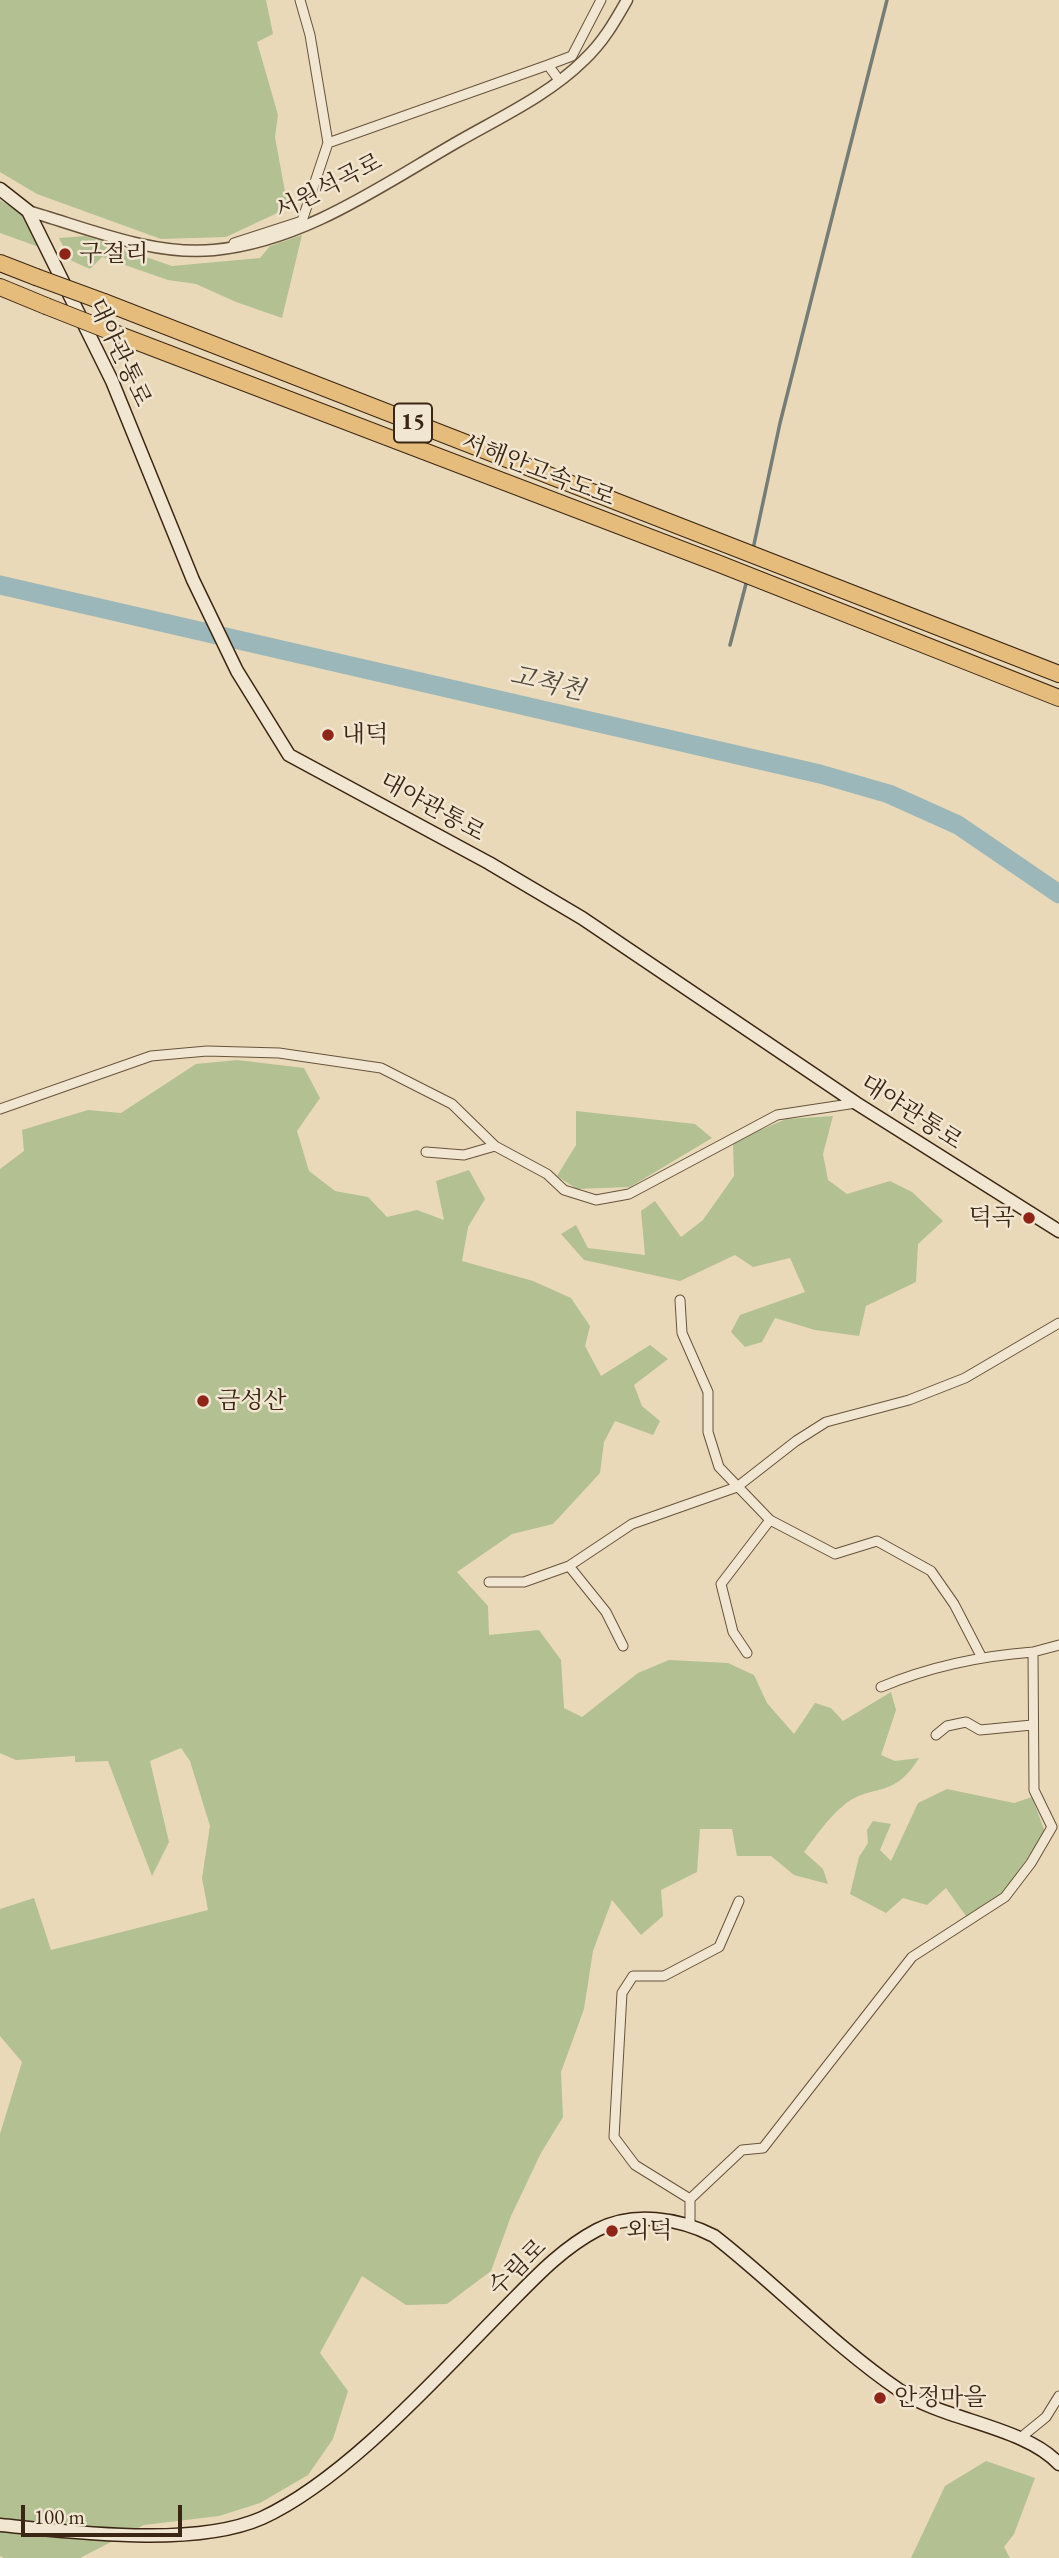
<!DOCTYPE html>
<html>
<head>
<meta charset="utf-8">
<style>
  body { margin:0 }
  #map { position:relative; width:1059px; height:2558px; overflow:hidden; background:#ead9b8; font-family:"EB Garamond",serif }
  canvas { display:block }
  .scale { position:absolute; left:21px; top:2505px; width:161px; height:32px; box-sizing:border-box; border:4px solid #3b2613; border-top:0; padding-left:9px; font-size:21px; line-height:24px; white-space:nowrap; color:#3b2613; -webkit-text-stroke:5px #f1e6d1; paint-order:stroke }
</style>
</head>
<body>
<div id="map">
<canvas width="1059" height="2558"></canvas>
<div class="scale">100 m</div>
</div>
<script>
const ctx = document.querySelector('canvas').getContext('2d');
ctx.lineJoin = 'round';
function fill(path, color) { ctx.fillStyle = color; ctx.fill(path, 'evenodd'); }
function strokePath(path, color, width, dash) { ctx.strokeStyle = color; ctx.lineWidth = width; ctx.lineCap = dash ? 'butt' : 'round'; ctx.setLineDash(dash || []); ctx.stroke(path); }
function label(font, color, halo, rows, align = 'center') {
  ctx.font = font + ' "EB Garamond","Noto Serif KR",serif'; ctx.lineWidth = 5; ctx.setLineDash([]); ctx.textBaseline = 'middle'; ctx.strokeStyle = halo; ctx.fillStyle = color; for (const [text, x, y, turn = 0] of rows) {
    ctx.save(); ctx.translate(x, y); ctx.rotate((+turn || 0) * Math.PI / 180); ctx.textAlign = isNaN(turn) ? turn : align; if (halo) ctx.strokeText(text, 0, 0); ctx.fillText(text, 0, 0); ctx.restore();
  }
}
fill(new Path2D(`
  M0,0H266L273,34L257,42L278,115L275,137L288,208L226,237L161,239L37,194L0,172Z
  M0,200L21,213L39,247L0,233Z
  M302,235L282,318L236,302L196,284L168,280L102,257L90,269L70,260L59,238L86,236L172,266L260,258L270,246Z
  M237,1060L304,1068L320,1098L297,1131L309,1171L335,1191L368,1197L387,1217L417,1210L444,1220L436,1181L469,1170L485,1199L468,1227L462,1261L533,1281L571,1298L590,1326L585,1346L601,1376L650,1345L668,1359L634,1385L642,1406L660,1421L653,1435L615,1421L604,1442L600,1473L553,1524L512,1534L457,1572L488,1606L489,1635L539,1630L561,1660L564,1708L582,1717L638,1673L669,1660L728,1663L754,1675L767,1703L794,1734L815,1703L831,1708L843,1721L891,1692L896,1710L881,1755L895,1761L919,1758C893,1801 871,1782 843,1806C828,1818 815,1837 804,1852L823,1869L828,1884L794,1875L771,1856H737L732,1829H700L697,1872L661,1890L663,1916L641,1935L612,1900L593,1951L584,2009L561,2072L563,2117L541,2153L511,2216L491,2271L447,2304L406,2305L362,2276L320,2353L348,2391L333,2439L308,2475L260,2503L219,2516L144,2525L80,2558H4L0,2556V2134L22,2062L0,2036V1909L34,1898L51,1950L208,1910L202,1878L210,1826L190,1761L181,1748L150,1761L169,1842L152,1876L108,1761L75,1762V1756L16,1760L0,1753V1169L24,1151L22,1130L88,1110L121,1113L196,1064Z
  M576,1111L695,1124L712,1138L630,1187L577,1189L557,1176L576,1145Z
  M833,1116L823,1154L828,1180L847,1194L890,1181L912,1192L943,1221L918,1244L916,1282L866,1306L859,1336L815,1330L775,1318L762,1342L745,1347L731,1332L740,1315L805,1292L790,1258L753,1267L735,1255L680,1281L584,1260L561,1234L576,1225L588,1248L645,1255L641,1211L655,1201L681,1237L703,1220L734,1176L733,1142L786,1119Z
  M947,1789L1014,1803L1032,1797L1045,1832L1005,1891L966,1916L946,1888L927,1905L903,1898L886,1913L850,1894L859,1857L868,1843L867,1830L873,1821L891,1824L880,1850L891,1861L918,1803Z
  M986,2461L1035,2478L1014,2534L1004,2547L1010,2558H911L945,2486Z`), '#b2c092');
strokePath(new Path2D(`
  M753,549L780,423L887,0
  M730,645L747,580`), '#757d77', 3.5);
strokePath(new Path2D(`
  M0,585L820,774L889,794L958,825L1059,894`), '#9cb7b9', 19);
const minor = new Path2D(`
  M548,65L572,56L601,0
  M328,143L548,65L559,80
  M234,243L302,221L328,143L310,35L300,0
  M0,1109L151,1056L207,1051L279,1053L381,1068L452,1104L495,1146L547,1174L564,1190L596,1200L629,1194L777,1115L856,1103
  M426,1152L464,1155L495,1146
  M680,1300L682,1333L708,1392V1432L719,1467L770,1520L835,1554L877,1541L931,1571L954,1604L981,1656
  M569,1566L606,1612L623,1646
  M489,1582H524L569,1566L632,1524L737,1487L796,1441L826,1422L909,1400L965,1378L1059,1323
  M747,1653L733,1632L721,1584L770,1520
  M881,1687C931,1666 979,1656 1033,1652
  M936,1735L947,1726L966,1722L980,1730L1032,1725
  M690,2199L635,2165L614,2137L622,1993L633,1976H664L719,1947L739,1901
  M690,2224V2199L742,2150L763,2148L912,1957L1005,1897L1031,1863L1052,1827L1034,1790L1033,1652L1059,1645
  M1019,2439L1046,2417L1059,2396`);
const tertiary = new Path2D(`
  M28,211C87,228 152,256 214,250C305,241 382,185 459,141C501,117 550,94 584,60C603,42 614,23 627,0`);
const secondary = new Path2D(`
  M0,189L28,211L112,381L193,580L237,671L289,755L489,863L582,918L856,1103L1059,1231
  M0,2525C73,2532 194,2548 262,2518C345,2480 436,2378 501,2312C531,2282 559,2250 597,2230C633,2211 679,2218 714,2236C777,2285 833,2345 899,2390C944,2421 1024,2426 1059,2464`);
const motorway = new Path2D(`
  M0,263L36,277
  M0,287L46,306
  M104,302L1059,674
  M117,334L717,563L1059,698`);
strokePath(minor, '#67533c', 11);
strokePath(tertiary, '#67533c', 13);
strokePath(secondary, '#3b2613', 15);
strokePath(motorway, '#3b2613', 18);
strokePath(minor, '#f1e6d1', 9);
strokePath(tertiary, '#f1e6d1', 10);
strokePath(secondary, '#f1e6d1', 12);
strokePath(motorway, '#e5bc7c', 16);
const motorwayBridge = new Path2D(`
  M36,277L104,302
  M46,306L117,334`);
strokePath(motorwayBridge, '#3b2613', 18, []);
strokePath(motorwayBridge, '#e5bc7c', 16);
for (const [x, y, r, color] of [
  [65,254,7,"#8f2418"],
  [328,735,7,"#8f2418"],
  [1029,1218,7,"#8f2418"],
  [203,1401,7,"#8f2418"],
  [612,2231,7,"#8f2418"],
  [880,2398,7,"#8f2418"]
]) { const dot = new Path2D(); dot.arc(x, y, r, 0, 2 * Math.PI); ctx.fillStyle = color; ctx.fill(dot); strokePath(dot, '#f1e6d1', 2.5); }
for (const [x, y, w] of [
  [413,423,38]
]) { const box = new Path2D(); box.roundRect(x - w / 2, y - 19.5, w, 39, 5); ctx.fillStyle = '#f1e6d1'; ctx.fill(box); strokePath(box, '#3b2613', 2); }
label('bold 23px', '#3b2613', null, [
  ["15",413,423]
]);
label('24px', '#3b2613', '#f1e6d1', [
  ["서원석곡로",329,187,-27],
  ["대야관통로",119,353,65],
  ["서해안고속도로",538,471,21],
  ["대야관통로",432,808,29],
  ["대야관통로",911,1113,33],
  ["수림로",518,2268,-44]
]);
label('24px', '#3b2613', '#f1e6d1', [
  ["구절리",79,254],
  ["내덕",342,735],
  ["덕곡",1015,1218,"right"],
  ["금성산",217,1401],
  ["외덕",626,2231],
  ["안정마을",894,2398]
], 'left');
label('italic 26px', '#534a3c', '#f1e6d1', [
  ["고척천",547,684,13]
]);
</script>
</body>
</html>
